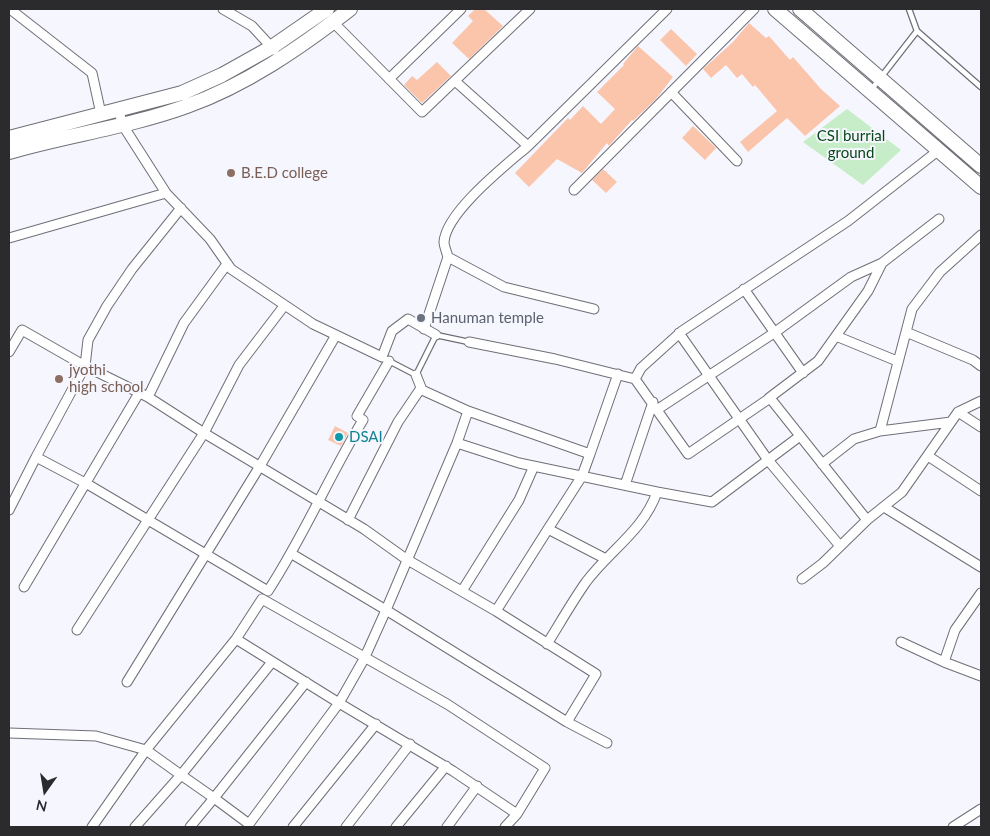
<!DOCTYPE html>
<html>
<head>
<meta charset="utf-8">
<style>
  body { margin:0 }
  #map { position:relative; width:990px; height:836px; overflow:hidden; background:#f6f6ff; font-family:Lato,sans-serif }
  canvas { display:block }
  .frame { position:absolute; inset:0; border:10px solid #2b2b2e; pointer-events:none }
  .north { position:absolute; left:20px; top:766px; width:50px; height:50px; -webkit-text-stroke:4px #f6f6ff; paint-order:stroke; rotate:193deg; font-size:14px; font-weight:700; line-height:20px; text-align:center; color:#2b2b2e }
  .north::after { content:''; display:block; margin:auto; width:18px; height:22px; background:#2b2b2e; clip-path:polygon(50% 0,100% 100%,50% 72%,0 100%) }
</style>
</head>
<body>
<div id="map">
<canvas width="990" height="836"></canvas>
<div class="frame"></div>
<div class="north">N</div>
</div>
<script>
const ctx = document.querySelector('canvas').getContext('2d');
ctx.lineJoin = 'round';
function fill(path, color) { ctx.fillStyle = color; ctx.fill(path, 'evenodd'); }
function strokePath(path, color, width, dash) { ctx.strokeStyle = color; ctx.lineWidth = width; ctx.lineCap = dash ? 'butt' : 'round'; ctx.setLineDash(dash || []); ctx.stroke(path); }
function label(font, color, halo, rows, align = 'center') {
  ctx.font = font + ' Lato,sans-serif'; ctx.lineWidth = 4; ctx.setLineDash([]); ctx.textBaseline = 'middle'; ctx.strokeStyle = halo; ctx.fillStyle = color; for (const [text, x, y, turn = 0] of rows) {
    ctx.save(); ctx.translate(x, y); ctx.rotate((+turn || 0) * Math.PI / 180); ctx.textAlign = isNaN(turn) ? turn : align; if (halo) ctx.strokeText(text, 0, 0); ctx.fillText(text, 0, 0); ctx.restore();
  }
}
fill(new Path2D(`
  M847,109L901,150L863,185L803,142Z`), '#c6edc7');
fill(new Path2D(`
  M475,9H484L503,26L469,59L452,43L473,21L468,16Z
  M749,23L766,38L769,36L790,60L793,57L821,89L840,106L805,136L787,118L748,152L740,142L777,111L755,85L753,87L742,74L737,78L726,65L711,78L703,69L733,42Z
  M671,29L697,54L686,66L660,40Z
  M638,46L673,77L656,99L633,121L632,120L609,146L607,143L582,173L557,159L529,187L515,173L568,118L570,120L583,106L601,124L615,109L597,92L624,65L623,64Z
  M437,62L451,76L422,103L404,85L412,76L417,80Z
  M693,126L716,148L705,160L682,138Z
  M603,169L617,182L606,193L592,180Z
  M335,426L348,433L341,446L328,440Z`), '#fbc5ac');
const service = new Path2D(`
  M909,9L917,31
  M871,90L917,31L981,87
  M389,361L416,375L436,335L469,342`);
const minor = new Path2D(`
  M10,9L92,73L101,114
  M223,9L252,26L274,50
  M333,22L422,112L530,9
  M389,79L461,9
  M455,81L528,146L667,9
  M671,92L737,161
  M119,110L122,124L166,193L210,239L231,269L313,324L382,357L392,331L408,319L436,335
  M574,190L754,9
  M9,238L166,193
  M448,257C447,253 444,246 444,242C446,212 506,165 528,146
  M744,289L803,373
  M424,329L448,257L504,287L594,309
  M906,332L973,360L981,366
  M679,333L768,460L840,546
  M836,336L897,361
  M469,342L555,359L635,379L688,454L770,398L867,520L902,492L951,422L880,431L912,309L940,272L981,235
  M9,352L22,330L85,366L148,397L204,433L239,365L284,306
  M635,379L641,368L682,331L848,221L939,150
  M148,397L184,323L227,264
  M769,398L818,361L868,291L882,263L939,219
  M658,409L774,333L851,277L882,263
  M468,411L590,454L582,476L548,529L606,559
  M958,412L981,401
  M951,422L958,412L981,427
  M457,443L519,463L657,492
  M590,454L618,374
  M928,456L981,491
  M36,457L85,366L88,340L107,306L132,269L181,208
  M822,464L854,439L880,431
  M625,485L653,402
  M884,507L981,567
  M9,510L36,457L89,485L268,591C304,536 329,476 363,420L357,416L389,361
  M348,520L398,422L421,388
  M292,554L386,610L457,443L468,411L422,390L416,375
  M802,579L823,563L867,520
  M24,587L139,393
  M462,591L519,500L534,466
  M981,593L955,630L944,662L981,676
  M496,611L596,674L567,722
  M77,630L204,433L364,529L406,559L496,611L548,529
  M236,639L262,599L447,704L545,768L517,814L453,771L339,703L364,659L386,610L567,722L607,743
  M901,642L944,662
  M547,644C560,623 572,602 586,582C609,551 644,530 657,492L712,502L800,436
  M127,682L260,466L336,335
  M9,733L96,736L146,750L236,639L339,703L249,824L214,798L306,682
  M92,827L146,750L181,775L135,827
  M190,827L214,798L181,775L272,662
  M293,827L376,724
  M346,827L410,744
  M396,827L446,766
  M447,827L477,786
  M505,827L517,814
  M953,827L981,809`);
const primary = new Path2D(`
  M9,138L182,93L222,75L272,47L327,9
  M9,152C67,135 129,127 187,106C246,85 301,47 350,9`);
const trunk = new Path2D(`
  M775,9L981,187
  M800,9L981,166`);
strokePath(service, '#6f6f77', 7);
strokePath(minor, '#6f6f77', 11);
strokePath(primary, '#6f6f77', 16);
strokePath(trunk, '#6f6f77', 16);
strokePath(service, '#fff', 4.5);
strokePath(minor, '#fff', 9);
strokePath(primary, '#fff', 14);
strokePath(trunk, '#fff', 14);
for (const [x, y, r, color] of [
  [231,173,5,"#8d6e63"],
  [421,318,5,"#6b7280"],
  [59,379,5,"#8d6e63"],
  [339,437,5,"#0f9aa8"]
]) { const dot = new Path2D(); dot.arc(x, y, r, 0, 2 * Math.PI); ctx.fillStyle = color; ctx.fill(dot); strokePath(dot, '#f6f6ff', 2); }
label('15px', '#084816', '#f6f6ff', [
  ["CSI burrial",851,136],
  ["ground",851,153]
]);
label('15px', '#785e54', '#f6f6ff', [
  ["B.E.D college",241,173],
  ["jyothi",69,370],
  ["high school",69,387]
], 'left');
label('15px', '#5b616d', '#f6f6ff', [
  ["Hanuman temple",431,318]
], 'left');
label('15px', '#0d838f', '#f6f6ff', [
  ["DSAI",349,437]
], 'left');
</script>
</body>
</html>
